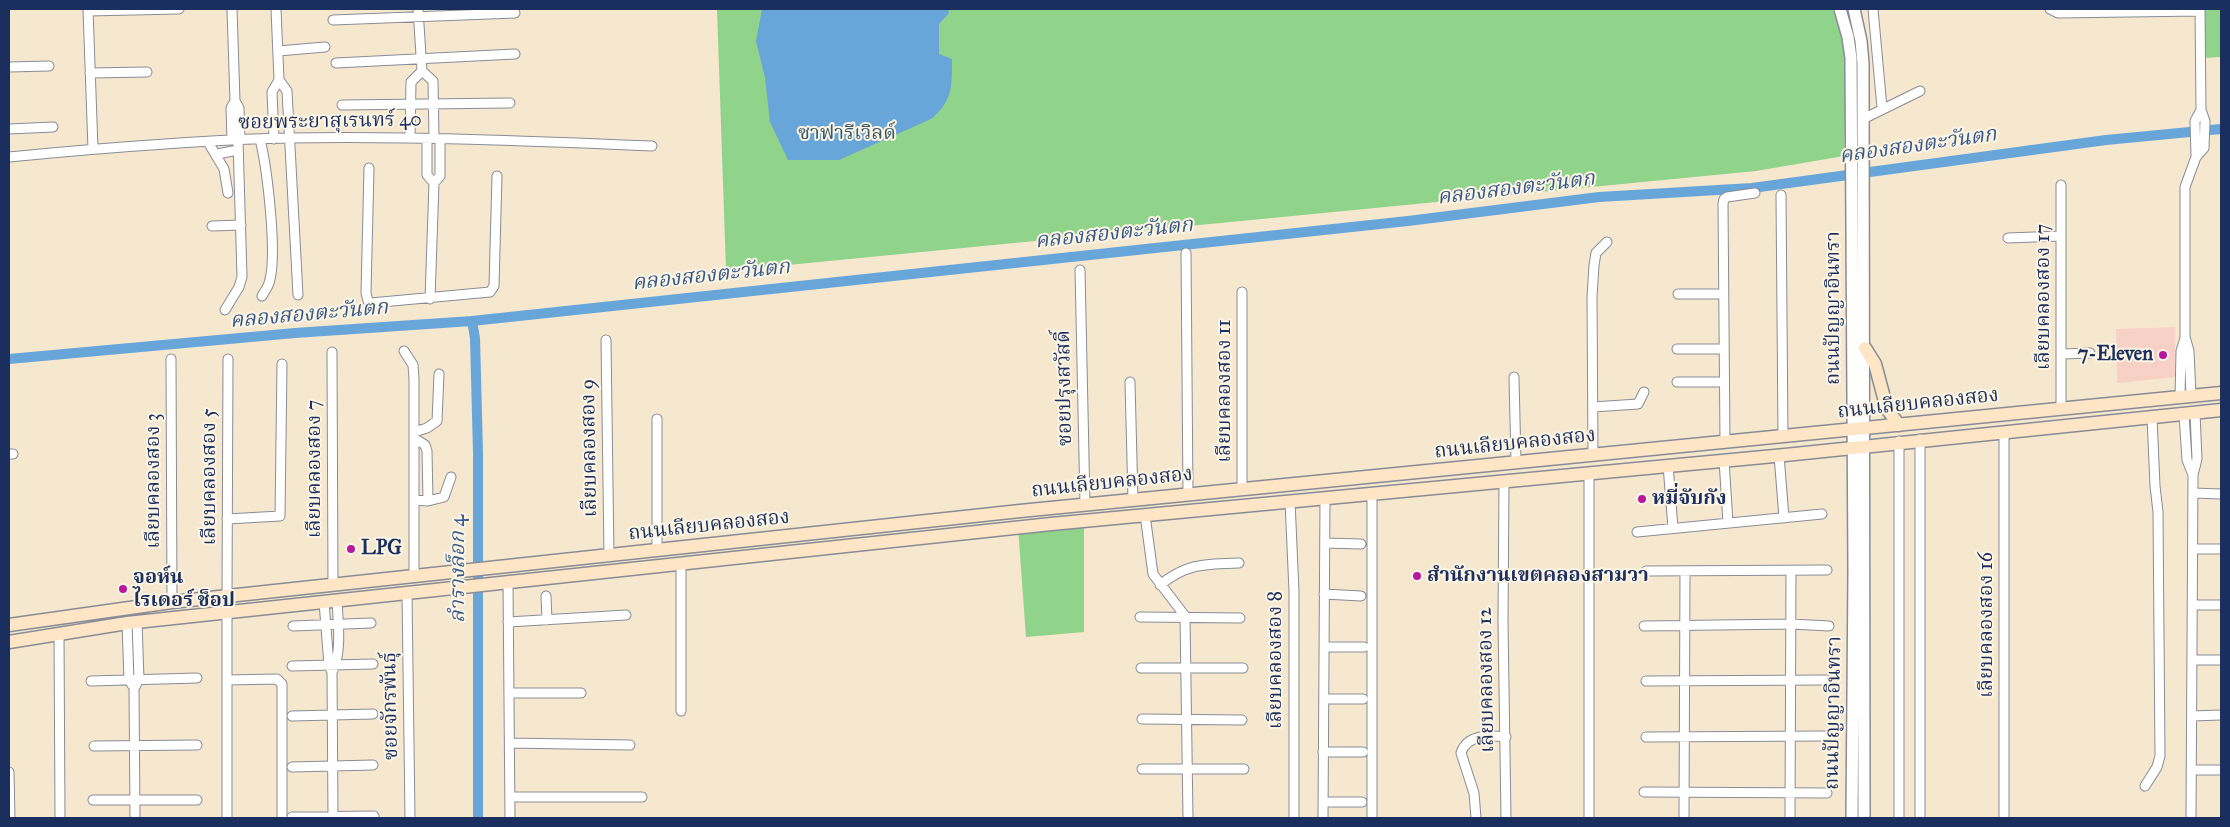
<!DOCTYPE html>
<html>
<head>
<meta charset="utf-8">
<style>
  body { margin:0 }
  #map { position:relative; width:2230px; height:827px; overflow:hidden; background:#f6e8cf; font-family:"IM FELL Great Primer",serif }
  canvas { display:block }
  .frame { position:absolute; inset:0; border:10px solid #1b2f5e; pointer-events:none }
</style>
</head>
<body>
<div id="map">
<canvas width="2230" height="827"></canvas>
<div class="frame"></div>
</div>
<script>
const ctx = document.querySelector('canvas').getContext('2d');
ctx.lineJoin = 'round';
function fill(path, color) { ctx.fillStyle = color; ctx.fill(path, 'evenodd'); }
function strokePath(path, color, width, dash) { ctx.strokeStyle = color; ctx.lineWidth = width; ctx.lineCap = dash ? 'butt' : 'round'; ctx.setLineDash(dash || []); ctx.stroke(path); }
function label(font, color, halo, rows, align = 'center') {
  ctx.font = font + ' "IM FELL Great Primer","Noto Serif Thai",serif'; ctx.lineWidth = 4; ctx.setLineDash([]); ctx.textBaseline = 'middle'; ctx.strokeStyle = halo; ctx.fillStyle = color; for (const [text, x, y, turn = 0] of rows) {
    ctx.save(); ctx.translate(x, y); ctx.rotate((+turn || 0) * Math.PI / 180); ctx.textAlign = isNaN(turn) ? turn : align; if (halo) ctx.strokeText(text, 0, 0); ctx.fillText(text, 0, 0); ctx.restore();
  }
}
fill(new Path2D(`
  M2175,327V377L2117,383L2116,329Z`), '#f7d1c6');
fill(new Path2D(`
  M717,9H1833L1847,55L1844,156L1756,171L726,271Z
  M2203,9H2221V57L2204,58Z
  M1084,521V632L1026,637L1018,527Z`), '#90d38b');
fill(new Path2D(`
  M762,9H948L949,13L939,24V54L952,59C952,85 953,101 931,119L839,160H788L770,122L765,78L756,41Z`), '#68a6da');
strokePath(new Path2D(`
  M472,321L475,338L478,453V818
  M9,359L295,333L472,321L1408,221L1599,197L1752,188L2106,140L2221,129`), '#68a6da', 10);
const minor = new Path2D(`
  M88,9L93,149
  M232,9L235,101L239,108L240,140
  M418,9L422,71L433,81L434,138
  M1873,9L1882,108
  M2050,9L2058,13L2200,11
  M88,11L179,9
  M333,20L515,13
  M278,51L325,47
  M336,63L515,54
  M9,67L49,66
  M90,73L147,72
  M279,80L287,91L298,295
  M342,105L510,103
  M1863,119L1920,91
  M9,129L53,127
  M410,138L411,82L422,71
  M260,139C267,168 278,256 269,283C268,287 264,292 262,296
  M274,139L272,92L279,80L276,9
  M427,139V175L434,183
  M232,140L231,108L235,101
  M208,142L224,169L228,193
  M217,154L238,150
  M9,157C102,148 195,140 289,138C410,136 531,141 652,146
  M2196,157L2195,121L2201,110
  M369,168L366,293L368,301L371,303L490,292L494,286L497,176
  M2061,185V408
  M1781,195L1783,436
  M212,226L241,225
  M2008,238L2061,236
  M1186,253L1188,494
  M1080,270L1085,504
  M1242,292V489
  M1678,294H1723
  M430,299L434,183L440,176V139
  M225,310L239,287L242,277L238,140
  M606,340L609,556
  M1677,349H1723
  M404,351L413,365L414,379V576
  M332,352L333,585
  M2062,354L2090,353
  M171,359L172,602
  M1514,377L1516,462
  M1130,382L1133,500
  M1677,382H1724
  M2191,395L2189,351L2185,337V187L2196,157L2204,148L2205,121L2201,110L2200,9
  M2180,397L2181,351L2185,338
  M1593,407L1638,404L1644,392
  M2184,414L2187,460L2193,475
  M657,419V551
  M414,432L427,428L437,421L439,374
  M2004,432V818
  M414,438L425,445L427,451L428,501L414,500
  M1920,439V818
  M1899,441V818
  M1725,442L1723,204L1724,199L1727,197L1755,193
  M9,454H13
  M1593,455L1592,297L1594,265L1596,253L1607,242
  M1779,455L1784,518
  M1724,460L1728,523
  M1668,465L1673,528
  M1589,473V818
  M1504,481L1503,621L1506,818
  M1372,493V818
  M2193,493L2221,494
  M428,501L444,497L451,477
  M1290,501L1294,591V818
  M1145,515L1153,574L1185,616L1188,818
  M227,519L280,516L282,364
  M1637,532L1822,514
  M1325,543L1361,544
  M2193,549H2221
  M681,564V711
  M1646,571L1827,570
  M508,582L510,818
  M1160,585C1187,563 1206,564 1239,563
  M407,593L410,818
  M1324,594L1361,596
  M227,596L228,359
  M546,596L547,620
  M324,602L329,665L332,672L333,818
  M2192,605H2221
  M1140,617L1240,618
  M508,622L626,615
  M127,623L129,680L132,685
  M293,626L371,623
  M1644,626L1791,624L1829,626
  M59,634L60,818
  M1324,647H1364
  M2192,660H2221
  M292,666L373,664
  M1141,668H1243
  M333,670C342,651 338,622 337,601
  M227,680L277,679L282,684V818
  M91,681L197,678
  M1646,681L1826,680
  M509,693H581
  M1324,699H1363
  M292,716L373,714
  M2192,716L2221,715
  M1142,719L1242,720
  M1646,737L1825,736
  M510,743L630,745
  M94,746L197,745
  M1323,752H1363
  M292,767L373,765
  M1142,769H1244
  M2191,770H2221
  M9,772L10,818
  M2145,786L2157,767L2160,756L2158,512L2155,486L2152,417
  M1644,792L1827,793
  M510,797H642
  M93,800H197
  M1323,802H1362
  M292,817L374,816
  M135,818L134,689L139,679L137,622
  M227,818V612
  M1323,818L1325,498
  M1476,818L1474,793L1461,753C1467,734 1490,735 1506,737
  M1684,818L1685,572
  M1790,818L1791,571
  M2191,818L2193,475L2197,459L2195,413`);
const tertiary = new Path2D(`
  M1840,9L1848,37L1851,58L1854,571L1852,818
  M1854,9L1861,41L1863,63L1864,818`);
const secondary = new Path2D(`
  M1865,348L1875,364L1887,409L1899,425
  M9,625L172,602L1020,511L2221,393
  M9,642L127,623L1051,524L1785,455L2221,410`);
strokePath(minor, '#888c96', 11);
strokePath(tertiary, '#888c96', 14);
strokePath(secondary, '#888c96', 15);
strokePath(minor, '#fff', 9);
strokePath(tertiary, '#fff', 11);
strokePath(secondary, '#fde5c5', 12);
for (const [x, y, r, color] of [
  [2163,355,5,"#b5179e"],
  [1642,499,5,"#b5179e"],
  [351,549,5,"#b5179e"],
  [1417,576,5,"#b5179e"],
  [123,589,5,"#b5179e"]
]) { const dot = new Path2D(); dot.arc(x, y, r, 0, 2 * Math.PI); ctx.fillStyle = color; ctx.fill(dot); strokePath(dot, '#fcf5e5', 2); }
label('20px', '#1b2f5e', '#fcf5e5', [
  ["ซอยพระยาสุเรนทร์ 40",330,122,-1],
  ["เลียบคลองสอง 17",2044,297,-90],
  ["ถนนปัญญาอินทรา",1834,308,-90],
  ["ซอยปรุงสวัสดิ์",1065,388,-91],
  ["เลียบคลองสอง 11",1225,391,-90],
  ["ถนนเลียบคลองสอง",1918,404,-6],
  ["ถนนเลียบคลองสอง",1515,444,-6],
  ["เลียบคลองสอง 9",590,448,-91],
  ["เลียบคลองสอง 7",315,469,-90],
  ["เลียบคลองสอง 5",210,477,-90],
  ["เลียบคลองสอง 3",154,481,-90],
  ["ถนนเลียบคลองสอง",1112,483,-6],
  ["ถนนเลียบคลองสอง",709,526,-6],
  ["เลียบคลองสอง 16",1987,625,-90],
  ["เลียบคลองสอง 8",1276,660,-90],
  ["เลียบคลองสอง 12",1487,680,-91],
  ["ซอยจักรพันธุ์",391,706,-91],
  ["ถนนปัญญาอินทรา",1834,713,-89]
]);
label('20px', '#385869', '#fcf5e5', [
  ["ซาฟารีเวิลด์",847,134]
]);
label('bold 20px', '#1b2f5e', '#fcf5e5', [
  ["7-Eleven",2153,355,"right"],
  ["หมี่จับกัง",1652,499],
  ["LPG",361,549],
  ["สำนักงานเขตคลองสามวา",1427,576],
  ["จอห์น",133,578],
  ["ไรเดอร์ ช็อป",133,601]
], 'left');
label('italic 21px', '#365989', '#fcf5e5', [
  ["คลองสองตะวันตก",1918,146,-8],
  ["คลองสองตะวันตก",1516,189,-7],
  ["คลองสองตะวันตก",1114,234,-6],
  ["คลองสองตะวันตก",711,276,-6],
  ["คลองสองตะวันตก",309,315,-5],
  ["ลำรางล็อก 4",459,569,-90]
]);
</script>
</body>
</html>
